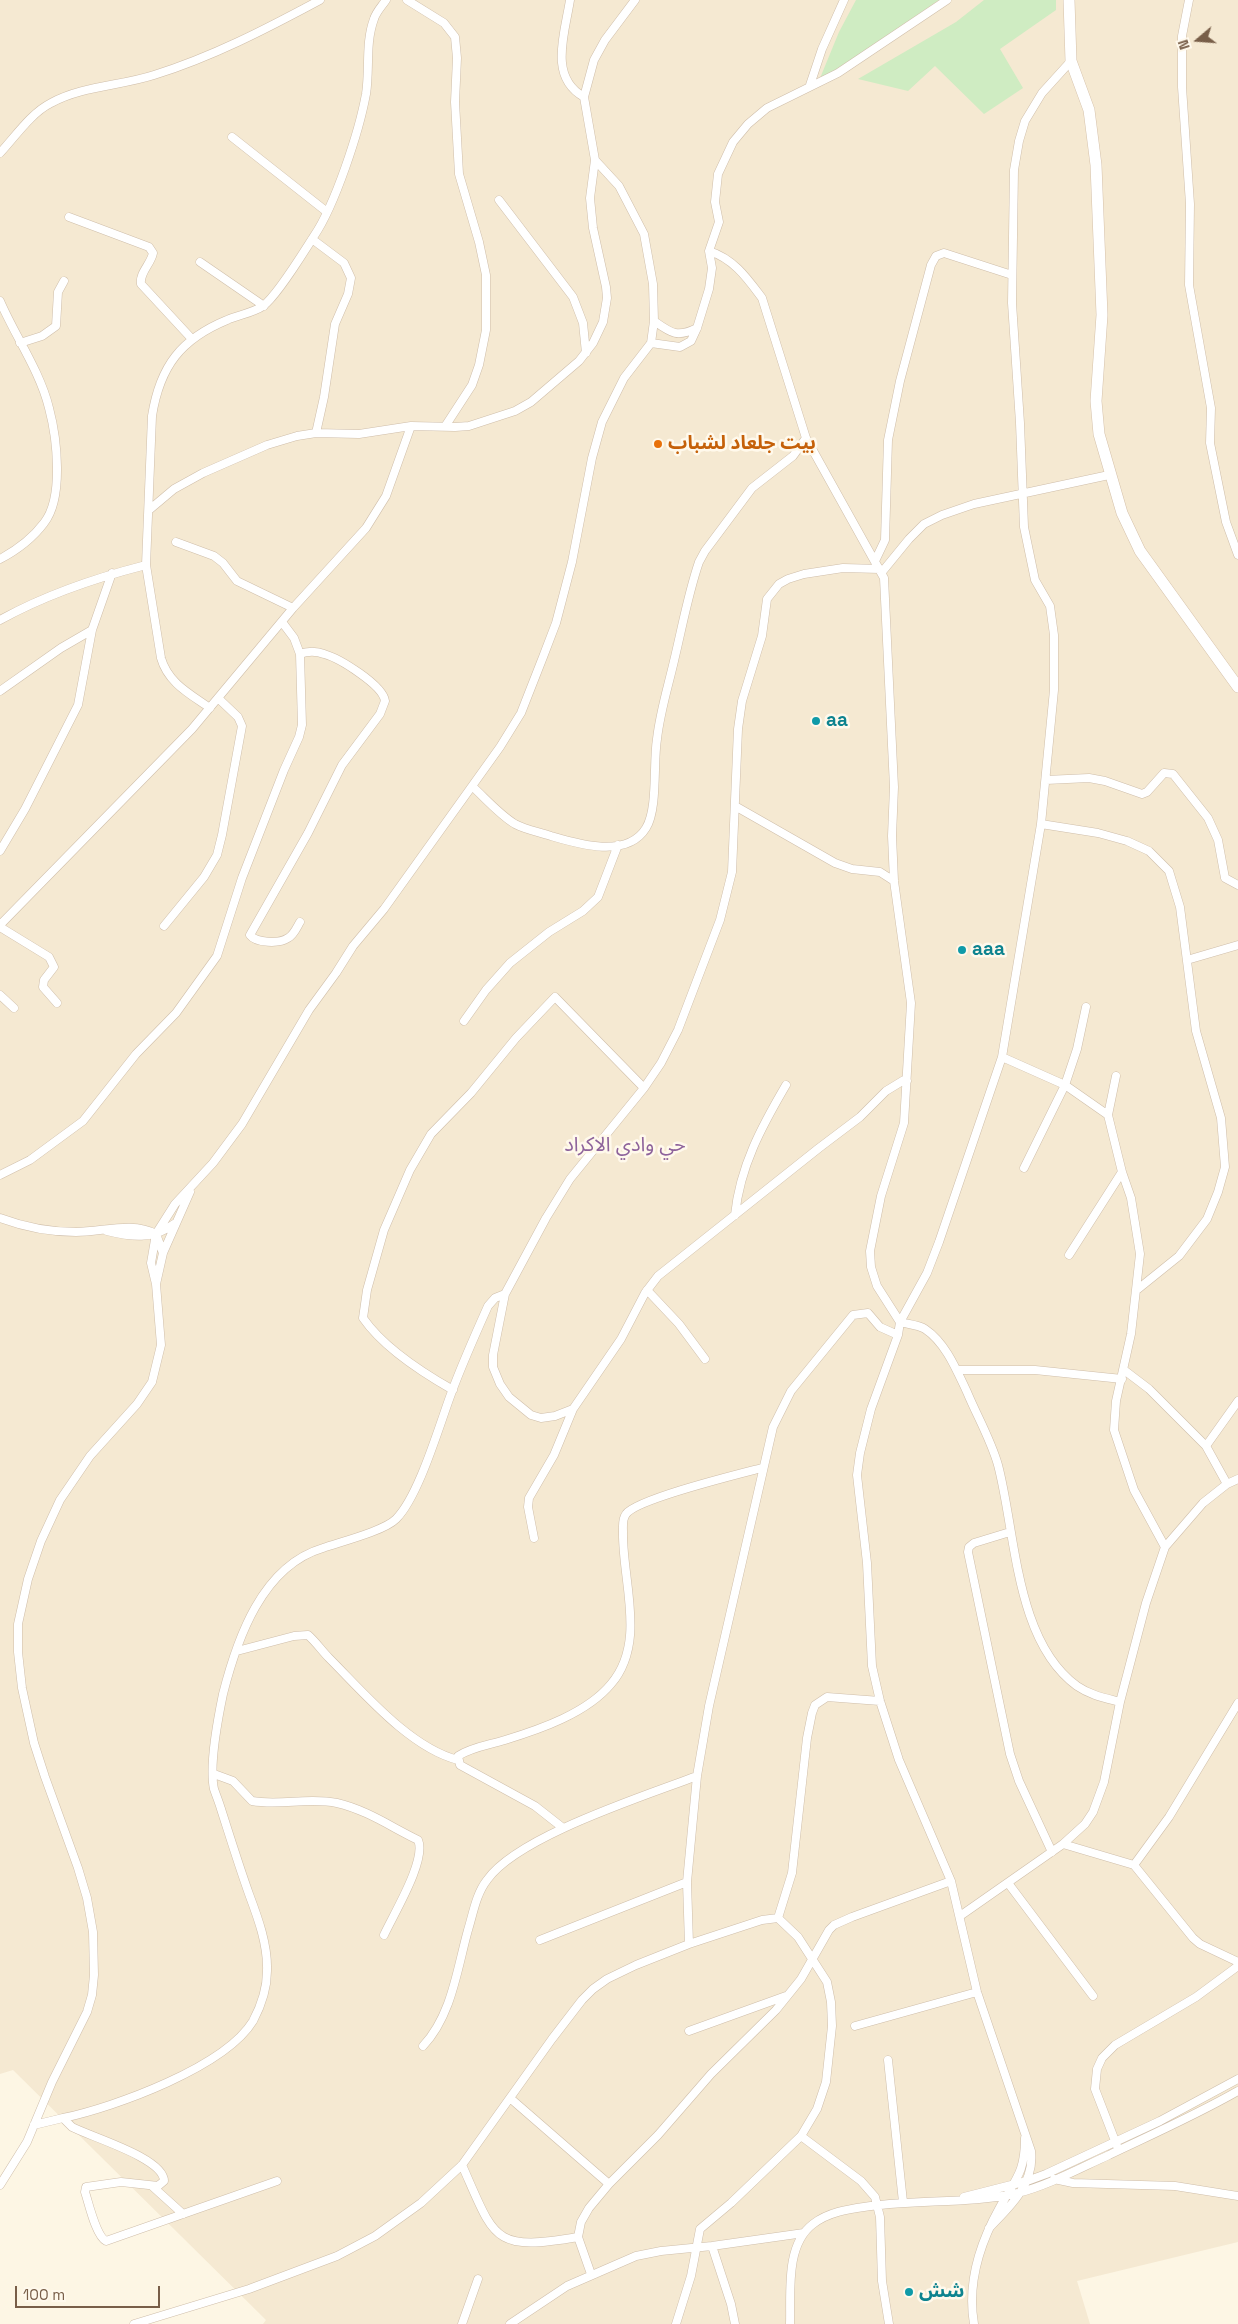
<!DOCTYPE html>
<html>
<head>
<meta charset="utf-8">
<style>
  body { margin:0 }
  #map { position:relative; width:1238px; height:2324px; overflow:hidden; background:#fdf6e4; font-family:"Space Grotesk",sans-serif }
  canvas { display:block }
  .north { position:absolute; left:1173px; top:15px; width:50px; height:50px; -webkit-text-stroke:4px #fff9ec; paint-order:stroke; rotate:252deg; font-size:14px; font-weight:700; line-height:20px; text-align:center; color:#785e48 }
  .north::after { content:''; display:block; margin:auto; width:18px; height:22px; background:#785e48; clip-path:polygon(50% 0,100% 100%,50% 72%,0 100%) }
  .scale { position:absolute; left:15px; top:2286px; width:145px; height:22px; box-sizing:border-box; border:2px solid #785e48; border-top:0; padding-left:6px; font-size:15px; line-height:18px; white-space:nowrap; color:#785e48; -webkit-text-stroke:4px #fff9ec; paint-order:stroke }
</style>
</head>
<body>
<div id="map">
<canvas width="1238" height="2324"></canvas>
<div class="north">N</div>
<div class="scale">100 m</div>
</div>
<script>
const ctx = document.querySelector('canvas').getContext('2d');
ctx.lineJoin = 'round';
function fill(path, color) { ctx.fillStyle = color; ctx.fill(path, 'evenodd'); }
function strokePath(path, color, width, dash) { ctx.strokeStyle = color; ctx.lineWidth = width; ctx.lineCap = dash ? 'butt' : 'round'; ctx.setLineDash(dash || []); ctx.stroke(path); }
function label(font, color, halo, rows, align = 'center') {
  ctx.font = font + ' "Space Grotesk","Noto Sans Arabic",sans-serif'; ctx.lineWidth = 5; ctx.setLineDash([]); ctx.textBaseline = 'middle'; ctx.strokeStyle = halo; ctx.fillStyle = color; for (const [text, x, y, turn = 0] of rows) {
    ctx.save(); ctx.translate(x, y); ctx.rotate((+turn || 0) * Math.PI / 180); ctx.textAlign = isNaN(turn) ? turn : align; if (halo) ctx.strokeText(text, 0, 0); ctx.fillText(text, 0, 0); ctx.restore();
  }
}
fill(new Path2D(`
  M0,0H1238V2242L1077,2281L1090,2324H263L266,2320L13,2070L0,2074Z`), '#f5e9d2');
fill(new Path2D(`
  M856,0H939L818,83L839,32Z
  M984,0H1056V10L1000,49L1023,88L984,114L935,66L908,91L858,79L956,22Z`), '#cfecc2');
const street = new Path2D(`
  M407,0L444,23L455,37L457,58L455,102L459,174L479,242L486,275V330L479,365L472,385L446,425
  M570,0C565,33 548,77 584,97
  M1189,0L1182,36V87L1190,204L1189,285L1211,408L1210,443L1226,522L1238,555
  M810,85L822,49L844,0
  M232,137L327,212
  M0,153C15,137 31,113 51,103C82,86 120,86 154,75C212,57 266,29 320,0
  M499,200L573,297L583,323L586,353
  M69,217L149,247L153,253C151,264 139,273 141,284L191,338
  M312,239L344,263L351,278L348,294L335,324L324,397L316,433
  M709,251C734,259 747,278 762,298L806,438L884,578L894,787L892,836L894,881L911,1003L904,1123L881,1196L870,1251L871,1267L877,1286L900,1322C907,1324 919,1325 925,1329C946,1343 957,1371 967,1392C977,1416 991,1440 998,1465C1016,1533 1015,1641 1077,1686C1090,1695 1105,1698 1120,1702
  M200,262L264,306
  M0,301C15,336 40,371 49,408C57,438 64,498 44,523C32,539 17,550 0,559
  M654,321C671,333 677,338 697,328
  M20,343L42,336L56,326L58,292L64,281
  M651,343L680,347L691,341L697,328L709,289L712,268L709,251L719,222L715,202L718,174L733,142L748,124L767,108L838,73L947,0
  M149,510L174,489L203,473L267,445L297,436L316,433L359,434L411,426L455,427L469,426L515,411L531,402L579,361L593,343L603,322L607,298L606,287L593,228L590,198L595,160
  M176,542L214,556L223,563L237,581L293,608
  M875,561L885,540L888,440L900,381L931,265L936,256L944,253L1012,275
  M880,569L843,568L804,574L788,579L779,584L767,599L762,636L742,701L738,729L732,872L720,920L678,1030L661,1063L644,1088L570,1179L546,1218L505,1294L493,1355V1367L500,1384L509,1397L531,1415L541,1418L555,1416L573,1409L621,1339L645,1293L658,1276L819,1148L860,1117L886,1091L904,1080L907,1081
  M882,572L909,539L924,524L942,515L974,504L1109,475
  M0,620C47,594 95,578 146,565
  M0,691L61,648L92,630
  M210,708C190,694 168,683 161,658L146,565L152,416C160,366 181,339 227,320C238,315 253,313 263,306C277,296 303,253 314,236C335,205 359,132 366,94C370,69 365,43 374,19C376,12 382,6 386,0
  M1046,780L1089,778L1105,781L1142,794L1147,792L1164,773L1173,774L1208,818L1218,840L1225,878L1238,885
  M473,787C486,799 500,815 515,824C526,830 540,832 551,836C578,844 627,859 646,828C658,809 653,763 657,739C660,712 668,687 674,661C682,628 688,594 699,562L705,551L752,488L793,456L806,438
  M735,806L835,863L852,869L880,872L894,881
  M1041,824L1098,833L1127,841L1149,851L1169,871L1180,907L1196,1031L1221,1118L1225,1167L1218,1192L1207,1219L1179,1256L1138,1289
  M0,851L25,809L78,705L92,630L112,573
  M300,922C297,927 294,935 288,938C279,944 256,943 250,935L308,833L342,765L380,714L385,701C383,685 339,658 324,654C317,651 307,651 300,654
  M0,925L192,729L293,608L366,528L386,496L411,426
  M164,926L204,877L217,855L222,835L242,726L238,717L219,699
  M0,927L49,957L54,967L44,980L43,987L57,1003
  M1187,960L1238,945
  M0,995L14,1008
  M464,1021L486,990L510,963L549,932L583,911L598,897L618,845
  M1002,1057L1065,1085L1108,1115L1122,1172L1131,1198L1140,1254L1131,1334L1116,1401L1114,1430L1134,1490L1165,1547
  M1108,1115L1116,1076
  M1024,1168L1065,1085L1077,1049L1086,1007
  M0,1175L30,1160L83,1121L136,1054L176,1013L217,956L242,878L284,770L299,737L302,725L300,654L294,638L282,622
  M735,1215C740,1166 762,1126 786,1085
  M0,1218C24,1227 51,1232 76,1232C103,1232 132,1221 156,1234L163,1253
  M107,1231C131,1237 153,1240 174,1224
  M1069,1255L1122,1172
  M156,1284L163,1253L190,1192
  M647,1290L679,1324L705,1359
  M957,1370H1035L1122,1379
  M1124,1370L1149,1389L1206,1446L1227,1484
  M453,1390C423,1373 383,1347 363,1318L367,1290L384,1230L410,1170L431,1134L471,1093L516,1038L555,997L644,1088
  M1206,1446L1238,1401
  M1010,1532L974,1543L969,1547L968,1552L1010,1754L1019,1781L1052,1852
  M534,1538L528,1507L529,1498L554,1455L573,1409
  M237,1651L294,1636L308,1635C316,1642 322,1651 329,1658C363,1692 410,1748 458,1760
  M214,1774L233,1781L252,1801C280,1806 309,1797 337,1803C367,1810 391,1827 418,1840C427,1860 393,1915 384,1935
  M563,1828L535,1806L460,1765L458,1756C472,1747 489,1745 505,1740C541,1729 587,1713 611,1684C647,1642 622,1581 623,1532C623,1527 622,1519 626,1514C637,1499 739,1474 762,1468
  M1063,1844L1134,1865L1169,1817L1238,1703
  M1134,1865L1193,1938L1200,1944L1238,1962
  M1008,1883L1093,1996
  M960,1916L1063,1844L1085,1824L1093,1812L1104,1782L1120,1702L1146,1603L1165,1547L1203,1503L1227,1484L1238,1479
  M778,1918L792,1873L807,1738L812,1713L815,1705L827,1697L880,1701
  M540,1940L687,1882
  M689,1944L687,1882L697,1776L709,1706L773,1427L791,1391L853,1315L868,1313L880,1327L898,1335
  M855,2026L977,1992
  M689,2031L786,1996
  M423,2046C452,2015 457,1969 468,1930C473,1914 476,1894 487,1880C518,1836 645,1796 697,1776
  M888,2060L903,2202
  M510,2098L609,2184
  M63,2118C115,2107 225,2067 253,2021C261,2006 267,1988 267,1971C268,1945 258,1918 249,1894C239,1866 230,1837 221,1809C219,1802 216,1795 214,1789C209,1766 218,1718 223,1694C237,1639 262,1566 323,1548C340,1542 384,1531 396,1519C419,1496 439,1426 451,1394C462,1364 475,1335 488,1306L495,1298L505,1294
  M34,2125L63,2118L72,2127C91,2137 164,2158 164,2181L158,2186L121,2182L86,2187L85,2192C89,2204 96,2236 106,2241L277,2181
  M801,2136L861,2181L875,2197L880,2217L882,2281L889,2324
  M1117,2146L1095,2089L1097,2069L1102,2058L1115,2045L1196,1997L1238,1966
  M462,2165C495,2239 492,2252 578,2237
  M1054,2179L1073,2183L1175,2186L1238,2196
  M0,2185L27,2142L52,2082L87,2012L92,1995L94,1975L93,1932L87,1898L78,1868L45,1777L34,1743L22,1688L18,1652V1624L28,1579L41,1541L60,1500L90,1456L137,1404L152,1382L161,1345L156,1284L151,1263L156,1234L175,1204L213,1163L242,1124L309,1010L336,973L353,946L384,909L500,747L521,713L543,657L556,623L572,562L592,458L602,422L624,378L651,343L654,321L653,284L644,234L619,186L595,160L584,97L594,60L605,40L635,0
  M152,2186L183,2214
  M964,2197L1027,2181L1046,2174L1160,2121L1238,2079
  M989,2228C1010,2207 1035,2183 1031,2151L977,1992L951,1881L899,1760L880,1701L872,1666L867,1563L857,1475L860,1453L871,1409L898,1335L900,1322L927,1273L939,1242L1002,1057L1041,824L1054,690V635L1050,606L1035,580L1024,527L1020,423L1012,303L1014,170L1019,141L1025,121L1042,93L1071,61
  M712,2246L731,2304L735,2324
  M591,2274L578,2237L581,2222L589,2208L609,2184L658,2135L711,2074L776,2010L801,1979L829,1930L834,1925L852,1917L951,1881
  M134,2324L249,2289L337,2256L375,2236L421,2203L462,2165L552,2039L582,2000L593,1989L607,1979L636,1965L689,1944L762,1920L778,1918L798,1937L827,1982L831,2002L832,2026L826,2082L817,2109L801,2136L731,2203L700,2229L691,2276L676,2324
  M462,2324L478,2279
  M510,2324L567,2286L636,2256L661,2251L712,2246L804,2233
  M790,2324C791,2293 785,2245 813,2224C830,2211 851,2209 871,2206C919,2199 971,2204 1018,2193C1049,2185 1080,2168 1109,2155C1153,2134 1196,2115 1238,2091
  M974,2324C967,2283 979,2245 999,2209C1015,2179 1025,2174 1025,2138`);
const secondary = new Path2D(`
  M1069,0L1071,61L1089,110L1096,165L1102,315L1096,401L1099,434L1122,513L1140,551L1238,687`);
strokePath(street, '#cfbeaa', 9);
strokePath(secondary, '#d5c1aa', 12);
strokePath(street, '#fff', 8);
strokePath(secondary, '#fff', 11);
for (const [x, y, r, color] of [
  [658,444,5,"#e8710a"],
  [816,721,5,"#0f9aa8"],
  [962,950,5,"#0f9aa8"],
  [909,2292,5,"#0f9aa8"]
]) { const dot = new Path2D(); dot.arc(x, y, r, 0, 2 * Math.PI); ctx.fillStyle = color; ctx.fill(dot); strokePath(dot, '#fff9ec', 2); }
label('bold 19px', '#c56008', '#fff9ec', [
  ["بيت جلعاد لشباب",668,444]
], 'left');
label('bold 19px', '#0d838f', '#fff9ec', [
  ["aa",826,721],
  ["aaa",972,950],
  ["شش",919,2292]
], 'left');
label('20px', '#8e639b', '#fff9ec', [
  ["حي وادي الاكراد",625,1146]
]);
</script>
</body>
</html>
